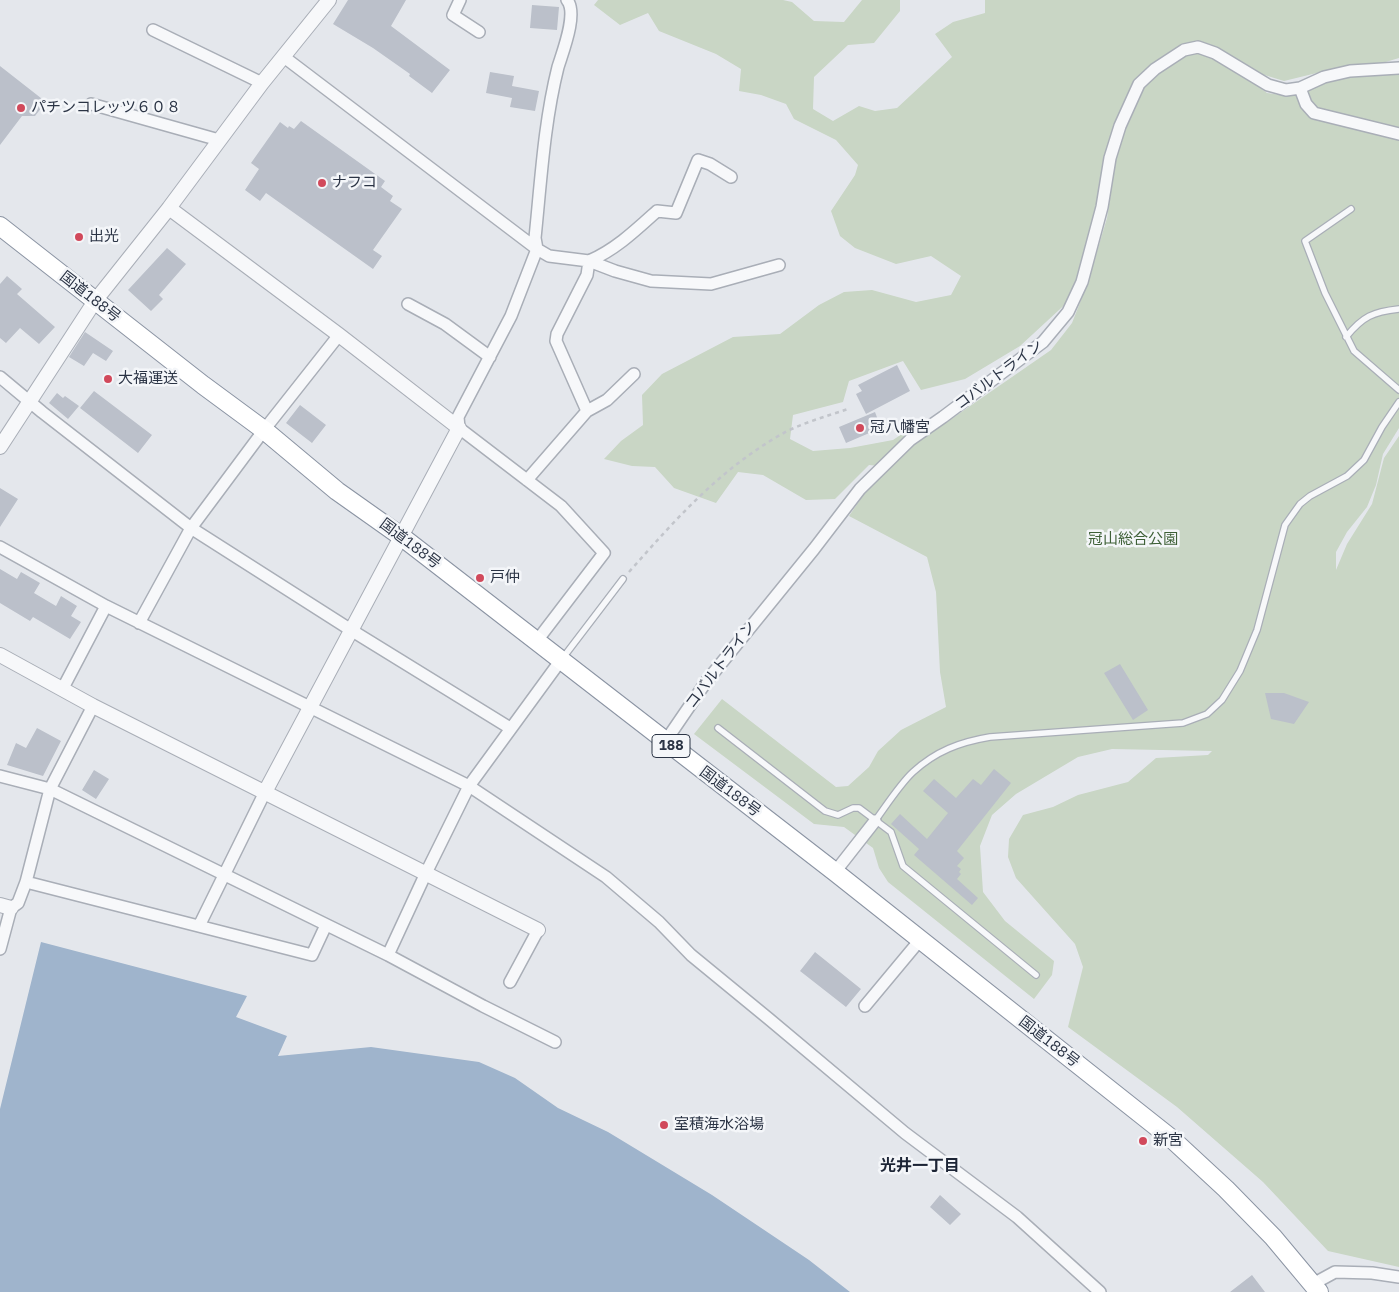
<!DOCTYPE html>
<html>
<head>
<meta charset="utf-8">
<style>
  body { margin:0 }
  canvas { display:block; background:#e4e7ec }
</style>
</head>
<body>
<canvas width="1399" height="1292"></canvas>
<script>
const ctx = document.querySelector('canvas').getContext('2d');
ctx.lineJoin = 'round';
function fill(path, color) { ctx.fillStyle = color; ctx.fill(path, 'evenodd'); }
function strokePath(path, color, width, dash) { ctx.strokeStyle = color; ctx.lineWidth = width; ctx.lineCap = dash ? 'butt' : 'round'; ctx.setLineDash(dash || []); ctx.stroke(path); }
function label(font, color, halo, rows, align = 'center') {
  ctx.font = font + ' "IBM Plex Sans","Noto Sans JP",sans-serif'; ctx.lineWidth = 5; ctx.setLineDash([]); ctx.textBaseline = 'middle'; ctx.strokeStyle = halo; ctx.fillStyle = color; for (const [text, x, y, turn = 0] of rows) {
    ctx.save(); ctx.translate(x, y); ctx.rotate((+turn || 0) * Math.PI / 180); ctx.textAlign = isNaN(turn) ? turn : align; if (halo) ctx.strokeText(text, 0, 0); ctx.fillText(text, 0, 0); ctx.restore();
  }
}
fill(new Path2D(`
  M598,0H783L792,2L814,21L844,22L862,0H900V11L874,43L848,45L814,77L813,109L833,121L859,106L875,111L897,108L952,57L935,34L953,22L985,13V0H1399V58L1379,64L1329,70L1284,81L1258,73L1255,84L1267,93L1281,95L1317,87L1338,78L1399,72V428L1383,454L1376,485L1367,507L1347,532L1336,552V570L1347,544L1372,504L1384,458L1399,436V1267L1328,1251L1263,1182L1177,1107L1068,1027L1083,967L1075,944L1016,878L1008,857L1009,839L1023,815L1053,807L1078,795L1128,782L1156,758L1208,755L1212,751L1112,749L1078,757L1016,794L992,815L980,846L983,892L1005,921L1054,961L1052,975L1034,999L888,882L879,868L873,848L844,827L814,824L694,734L722,699L836,787L848,786L869,767L878,751L901,730L946,707L940,672L936,592L927,557L849,516L864,494L890,467L869,465L835,499L806,500L763,475L738,472L716,503L674,488L655,467L632,466L604,459L621,441L643,425L642,395L662,374L733,337L780,334L819,305L844,292L872,290L916,302L951,295L961,276L931,256L896,264L855,248L840,236L831,211L855,175L858,165L836,140L794,119L786,104L761,95L739,91L741,69L716,54L659,31L648,13L620,25L594,5ZM1116,159L1107,218L1087,285L1072,323L1051,350L947,422H920L893,440L850,448L813,451L790,439L793,415L843,402L849,381L903,361L921,390L965,379L1020,346L1072,298L1089,244L1103,171Z`), '#c9d6c5');
fill(new Path2D(`
  M41,942L247,996L236,1017L287,1036L278,1056L371,1047L479,1062L515,1078L558,1108L608,1132L712,1195L809,1260L850,1292H0V1109Z`), '#9fb4cc');
fill(new Path2D(`
  M348,0H406L391,26L450,70L432,93L409,76L410,74L373,48L333,24Z
  M532,5L559,7L557,30L530,28Z
  M0,66L46,102L35,116H22L0,145Z
  M490,72L514,76L512,86L539,91L535,111L510,107L512,98L486,93Z
  M301,121L385,181L381,187L393,196L390,201L402,209L373,250L382,256L373,269L266,193L260,201L245,190L259,169L251,163L280,122L288,128L289,126L294,129Z
  M167,248L186,264L159,295L163,299L151,311L128,290Z
  M7,276L22,289L17,294L55,327L39,344L20,328L6,343L0,338V284Z
  M85,332L113,351L106,361L93,353L84,366L69,357Z
  M897,365L910,391L866,414L856,394L862,391L858,385Z
  M94,391L152,435L138,453L80,408Z
  M57,393L63,398L65,396L79,406L68,419L49,403Z
  M300,405L326,425L312,443L286,423Z
  M875,412L881,428L846,443L839,427Z
  M0,488L18,499L0,527Z
  M0,569L17,579L21,572L40,583L34,593L56,606L61,596L77,606L71,616L81,622L70,639L33,617L30,621L0,603Z
  M1120,664L1148,710L1133,720L1104,673Z
  M1265,693H1284L1309,702L1294,724L1271,719Z
  M37,728L61,741L43,776L7,765L16,743L26,748Z
  M994,769L1011,783L957,851L964,858L957,866L961,869L959,872L961,874L957,879L978,898L972,905L914,855L919,849L891,824L900,814L927,839L948,813L923,791L934,779L956,798L973,779L981,785Z
  M94,770L109,779L96,799L82,790Z
  M815,952L861,989L846,1007L800,971Z
  M940,1195L961,1214L950,1225L930,1207Z
  M1252,1275L1265,1292H1230Z`), '#bbc0ca');
const service = new Path2D(`
  M1351,209L1305,241L1325,293L1354,351L1399,390
  M1346,337C1363,316 1373,312 1399,309
  M562,659L623,579
  M718,728L825,811L838,815L853,808H859L891,832L903,866L1036,975
  M875,821C886,806 900,784 913,772C936,751 960,742 990,737L1183,723L1207,714L1222,700L1240,671L1257,630L1285,525L1300,504L1310,496L1347,476L1364,460L1382,427L1399,402`);
const minor = new Path2D(`
  M460,0L453,15L479,32
  M153,30L262,83
  M284,57L537,249L549,256L589,261L615,271L651,281L711,284L779,265
  M1300,88L1306,104L1314,113L1399,134
  M91,104L219,140
  M408,304L445,324L490,357
  M0,377L42,412L191,528L351,630L510,728
  M587,411L556,341L557,334L587,275L589,261C615,250 636,230 657,211L676,213L698,160L710,164L731,177
  M527,480L587,411L607,400L634,374
  M0,547L106,606L469,786L606,877L659,922L691,955L769,1019L905,1133L1017,1217L1100,1292
  M139,623L191,528L264,430L339,335
  M536,642L604,553L561,506L459,428L458,417L511,316L537,249L535,238C541,180 544,123 558,67C563,51 578,13 567,0
  M63,688L106,606
  M665,742L706,682L814,549L860,489L910,440L943,417L1043,342L1068,312L1082,282L1102,207L1110,158L1120,126L1139,84L1155,69L1184,50L1198,47L1215,53L1268,85L1286,90L1300,88L1324,77L1350,71L1399,68
  M0,776L50,789L388,955L483,1006L555,1042
  M835,872L875,821
  M26,882L312,955L326,925
  M199,926L265,792
  M0,949L11,908L18,903L26,882L50,789L93,706
  M388,955L426,873L469,786L561,660
  M510,982L538,930
  M865,1006L920,940
  M1313,1284L1335,1272L1372,1273L1399,1277`);
const tertiary = new Path2D(`
  M169,208L339,335L459,428L265,792
  M0,447L95,301L169,208L262,83L329,0
  M0,655L93,706L538,930
  M0,905L11,908`);
const trunk = new Path2D(`
  M0,226L203,385L264,430L337,491L402,537L835,872L1172,1139L1226,1189L1273,1237L1319,1292`);
strokePath(service, '#a9aeb7', 8);
strokePath(minor, '#a9aeb7', 14);
strokePath(tertiary, '#a9aeb7', 16);
strokePath(trunk, '#8b94a3', 20);
strokePath(new Path2D(`
  M629,572C676,519 718,471 780,435C799,424 827,416 848,409`), '#c2c5cb', 2.5, [4, 4]);
strokePath(service, '#f7f8fa', 5.5);
strokePath(minor, '#f7f8fa', 11);
strokePath(tertiary, '#f7f8fa', 14);
strokePath(trunk, '#fff', 18);
for (const [x, y, r, color] of [
  [21,108,5,"#d1495b"],
  [322,183,5,"#d1495b"],
  [79,237,5,"#d1495b"],
  [108,379,5,"#d1495b"],
  [860,428,5,"#d1495b"],
  [480,578,5,"#d1495b"],
  [664,1125,5,"#d1495b"],
  [1143,1141,5,"#d1495b"]
]) { const dot = new Path2D(); dot.arc(x, y, r, 0, 2 * Math.PI); ctx.fillStyle = color; ctx.fill(dot); strokePath(dot, '#f4f6f9', 2); }
for (const [x, y, w] of [
  [671,746,38]
]) { const box = new Path2D(); box.roundRect(x - w / 2, y - 11.5, w, 23, 4); ctx.fillStyle = '#f4f6f9'; ctx.fill(box); strokePath(box, '#2b3445', 1); }
label('bold 14px', '#2b3445', null, [
  ["188",671,746]
]);
label('15px', '#2b3445', '#f4f6f9', [
  ["パチンコレッツ６０８",31,108],
  ["ナフコ",332,183],
  ["出光",89,237],
  ["大福運送",118,379],
  ["冠八幡宮",870,428],
  ["戸仲",490,578],
  ["室積海水浴場",674,1125],
  ["新宮",1153,1141]
], 'left');
label('15px', '#2b3445', '#f4f6f9', [
  ["国道188号",90,297,38],
  ["コバルトライン",999,375,-37],
  ["国道188号",410,544,37],
  ["コバルトライン",721,665,-53],
  ["国道188号",730,792,37],
  ["国道188号",1049,1042,38]
]);
label('15px', '#3f6138', '#f4f6f9', [
  ["冠山総合公園",1133,540]
]);
label('bold 16px', '#1d2536', '#f4f6f9', [
  ["光井一丁目",920,1166]
]);
</script>
</body>
</html>
